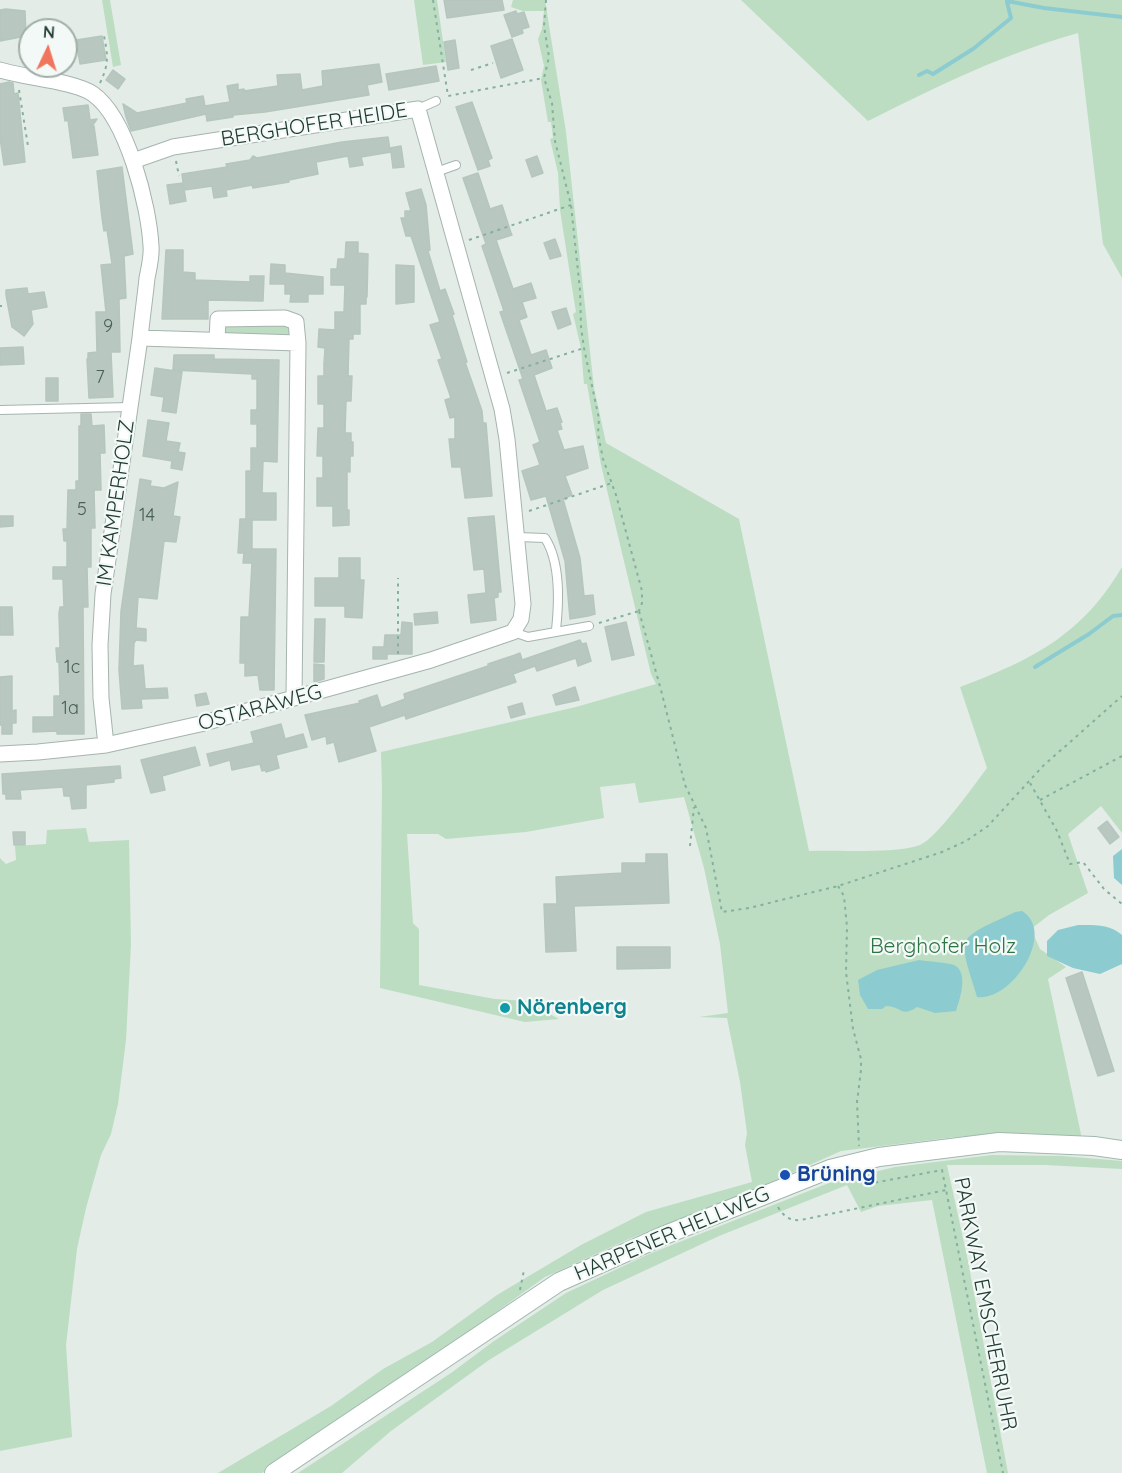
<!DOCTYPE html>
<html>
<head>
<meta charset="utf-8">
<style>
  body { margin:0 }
  #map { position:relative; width:1122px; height:1473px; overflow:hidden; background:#e3ece7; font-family:Quicksand,sans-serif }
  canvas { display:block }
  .north { position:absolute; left:18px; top:18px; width:60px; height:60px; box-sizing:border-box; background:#f3f9f6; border:2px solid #a0aea8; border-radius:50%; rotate:4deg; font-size:16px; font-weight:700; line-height:24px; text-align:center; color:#233d34 }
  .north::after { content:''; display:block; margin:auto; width:21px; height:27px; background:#f0755e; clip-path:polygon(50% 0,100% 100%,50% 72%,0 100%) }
</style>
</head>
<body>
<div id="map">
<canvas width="1122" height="1473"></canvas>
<div class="north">N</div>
</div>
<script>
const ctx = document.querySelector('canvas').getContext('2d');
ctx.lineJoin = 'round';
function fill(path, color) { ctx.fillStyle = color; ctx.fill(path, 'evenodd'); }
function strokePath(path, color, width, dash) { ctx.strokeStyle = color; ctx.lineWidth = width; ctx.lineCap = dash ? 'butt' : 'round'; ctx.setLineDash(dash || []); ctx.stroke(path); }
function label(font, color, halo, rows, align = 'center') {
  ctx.font = font + ' Quicksand,sans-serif'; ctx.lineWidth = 4.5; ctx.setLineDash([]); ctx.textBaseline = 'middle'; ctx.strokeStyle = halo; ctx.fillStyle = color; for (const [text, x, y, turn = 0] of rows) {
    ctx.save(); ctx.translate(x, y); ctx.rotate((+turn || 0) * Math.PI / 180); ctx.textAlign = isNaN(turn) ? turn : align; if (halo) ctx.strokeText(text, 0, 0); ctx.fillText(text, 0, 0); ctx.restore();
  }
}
fill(new Path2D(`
  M102,0H110L121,65L113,67Z
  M414,0H437L446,62L423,65Z
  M513,0H545L566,132L594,388L606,443L739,519L809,851C837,850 895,854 920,845C936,839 975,784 987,768L960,687C1032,660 1082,635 1122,567V833L1101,806L1068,834L1088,893L1049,915L1031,929L1040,949L1066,967L1048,979L1082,1139L1026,1133L955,1137L841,1151L756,1189L629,1239L545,1277L386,1391L262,1473H218L331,1406L383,1369L432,1342L497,1295L581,1245L646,1212L752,1182L745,1145L747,1133L740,1082L727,1018L699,1017L728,1013L720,944L704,868L684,797L639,803L635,783L600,787L604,818L526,832L446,839L438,834H407L413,923L419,929V985L495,999L526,1001L559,1019L525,1022L380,988L382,788L381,752L576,707L656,684L651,674L601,465L587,384H584L581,348L573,314L576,312L574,300L560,210L558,173L550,139L553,138L551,122H548L541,80L544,66L538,39L542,29L544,11H523L511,7Z
  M741,0H1122V278L1103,244L1078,33C1005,53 936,87 868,121Z
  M282,322L291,329V335L287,339L225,335L223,330L227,324Z
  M86,828L89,842L129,840L131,944L126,1040L118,1104L111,1134L101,1155L86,1208L77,1249L66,1345L72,1437L0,1451V858L6,864L16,860L15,846L46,844L47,830Z
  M992,1155L1062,1156L1122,1161V1169L1045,1165H947L968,1261L1008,1473H987L932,1200L878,1206L861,1212L847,1185L719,1236L603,1290L489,1360L391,1431L342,1473H298L451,1373L494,1341L566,1293L649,1254L829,1183L895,1167Z`), '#bcddc2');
fill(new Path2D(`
  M1122,849V885L1114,878L1113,856Z
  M1022,911C1057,932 1012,1002 977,997C974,984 960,951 966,941C971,930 1004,918 1015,912Z
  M1078,925C1094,925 1110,924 1122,935V964L1100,974L1073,968L1047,956V941L1058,930Z
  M919,960C925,961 951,963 954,965C969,972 960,999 956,1011L935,1013L917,1007C901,1018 901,1006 886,1006L882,1009H868L860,995L858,980L877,970Z`), '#8cccd0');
strokePath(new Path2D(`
  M1007,1L1044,8L1122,17
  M919,75L927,71L933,74L973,49L1011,18L1007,2
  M1035,667L1089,634L1113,616L1122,615`), '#8cccd0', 4);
const building = new Path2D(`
  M444,0H502L504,10L447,18Z
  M6,9L25,11L26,36L0,41V10Z
  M516,11L517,14L524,12L529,27L522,29L523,33L512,37L504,15Z
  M102,36L106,60L80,64L76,40Z
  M512,39L523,70L501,78L491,46Z
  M455,40L459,68L448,70L444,42Z
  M379,64L382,82L367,85L369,95L265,112L233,115V117L207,121L206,114L131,131L126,117L123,104L137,113L187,103L186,99L203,96L205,106L217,104L230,102L227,86L238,84V90L244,89V91L278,86L277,75L300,74L302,90L323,86L322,71Z
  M436,66L439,81L389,90L386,74Z
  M113,70L125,79L118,89L106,80Z
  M9,82L13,83L14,94L18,93L25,162L4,165L0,138V84Z
  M472,102L492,158L488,160L490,166L478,170L456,107Z
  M88,105L90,120L97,119L90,129L94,126L98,155L73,158L68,120L65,121L63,108Z
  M388,137L390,150V148L401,146L404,167L393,168L391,152L361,157L363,165L350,167L348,156L316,162L318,174L289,180V182L253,188L252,185L226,190L227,196L214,198L212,186L184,190L182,174L227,167L226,164L250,160L253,156L257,158L342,142Z
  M537,156L543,173L532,177L526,160Z
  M122,167L133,254L124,256L126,298L119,299L120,352H111L113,397L89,398L87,359L88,360V353L97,352L96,312H106L101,265L112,264L107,230L104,231L102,218L97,171Z
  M478,173L490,209L502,205L511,233L512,235L496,240L513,289L531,283L536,298L522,302L527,317L519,320L531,355L546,350L552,368L534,375L546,411L557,408L562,422L560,423L562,429L557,430L564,450L583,446L588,468L565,476L572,495L563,499L580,558L584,596L593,595L595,614L588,616L570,619L565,561L546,496L531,500L522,471L540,465L533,445L540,442L519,380L523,379L500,312L504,311L482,246L486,244L463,178Z
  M183,183L186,201L170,204L167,185Z
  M421,189L426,205L430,250L428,251L440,291L445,289L454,314L452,315L467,362H465L482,411L483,423H486L492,496L465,498L461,467H452L449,439H455V417L450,418L445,400L451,398L438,360L442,359L430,325L440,322L411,236H406L401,218H405V211H411L406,193Z
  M555,239L561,256L550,259L544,243Z
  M346,242H358V253L368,254L367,297H366V304H360V334H353V339H349L348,376H352L351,401H346L345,433H351V442H353V456H350V472L347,471V510H349V525L333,526V506H317V478H323V456H317L318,428H324V404H318V376H324V364L325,348L318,347L319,329L335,330V312H344L345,285H331V269H337L338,259H345Z
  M166,250H183V272L195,273V280L250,282V276H264L263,301L208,300V319H162Z
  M271,264L285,265V273L323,277V294H308V302H290L291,294H285V284H270Z
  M396,265L414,266V302L396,304Z
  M27,288L28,294L44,292L47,307L31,310L33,324L24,336L12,327L6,295V290Z
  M566,308L571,324L558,329L552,312Z
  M23,347L24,364L0,365V348Z
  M174,355H214V359L279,360L277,462L263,461L262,493H276V520H252V549H276L274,690H260L258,675L245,676V663H240L241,617H249L252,563H243L244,553H238L240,519H246V471H251V448H257V424H251V410H257V379H252V374L173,370Z
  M155,368L182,372L176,413L162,411L164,397L151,395Z
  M46,378H58V401H46Z
  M81,414H91L92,426L104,425L105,453H100L101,490H94L95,528H91V567H87L88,607H83L84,734H57V731L33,732V717H54V696H60L59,662H57L56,648H60L59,613L60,607H64L63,579H53V567H67V541H64L63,529H67L68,490H76V481H79V426H81Z
  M148,420L169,423L166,441L180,443L178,452L185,453L182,470L171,468L172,461L143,456Z
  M140,479L151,481L150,486L164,488L178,482L173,516L180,517L176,542L164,541L157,599L138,597L136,628L146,629V641L136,640L134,643L133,666L143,665L145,689L167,688L168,698L141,699L142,708L122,709L119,670L121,611Z
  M0,516H13V526L0,527Z
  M494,516L501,592H498V597L494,598L496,620L471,623L468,595L486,593L484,569L474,570L468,518Z
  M339,558H360V580H364L362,618L345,617V606H315V578H339Z
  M0,607H12L13,635H0Z
  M437,612L438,623L415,625L414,614Z
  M315,619H325L324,662H314Z
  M402,622L412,623V654H387V659H373V647H384L385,635H401Z
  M626,622L634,655L612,660L605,627Z
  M580,640L582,644L586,643L591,661L578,666L576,658L537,671L535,666L513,674L516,682L406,719L405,715L369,727L376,751L339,762L334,742L327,744L326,736L312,740L305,715L360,703L359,701L377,695L381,708L405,699L404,694L488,666V664L515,655L520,653L522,660Z
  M314,664L324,665V679L314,682Z
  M12,676V711L16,710V723H12V734H2V725H0V677Z
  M575,687L579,700L556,705L553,695Z
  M206,693L209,704L197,706L195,695Z
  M522,703L525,714L511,718L508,707Z
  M281,724L285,739L303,734L307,747L276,755L279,768L266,772L265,770L262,771L260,764L232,770L230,760L210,766L207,754L254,743L251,732Z
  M195,747L200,765L162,776L165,790L151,793L141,760Z
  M120,766L121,778L114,779V782L86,785V808L72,809L70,796H64L63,787L20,790L21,799H6V794H3L2,774Z
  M1107,821L1119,837L1110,844L1098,828Z
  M13,832H25V845H14Z
  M646,854H667L669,903L574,906L576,951L546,952L544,904H557L556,877L622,873V863H646Z
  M617,947H670V968L617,969Z
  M1082,972L1114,1071L1098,1076L1066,978Z`);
fill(building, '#b8c7c0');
strokePath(building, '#b5c6be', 1.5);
const lane = new Path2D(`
  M418,109L436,101
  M436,172L456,165
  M0,410L130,407
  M518,537L545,538C561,563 559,602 556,630
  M513,632L528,637L589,626`);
const street = new Path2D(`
  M0,70C25,78 74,81 93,94C127,118 149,206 151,246C152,256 149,268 147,278C145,298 142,318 140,338
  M217,340L218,319L285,318L296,322L298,343
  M106,745L101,698L100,645L103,594L140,338L298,343L294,698
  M0,754L38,752L106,745L200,724L431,660L513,632L521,619L523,604L507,439L502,409L418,109L173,147L133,161`);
const secondary = new Path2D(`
  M274,1473L559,1282L665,1235L830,1169L879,1157L999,1142L1094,1146L1122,1150`);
strokePath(lane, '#a6b4ae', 10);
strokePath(street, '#a6b4ae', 17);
strokePath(secondary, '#a1b8ae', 20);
strokePath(new Path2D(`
  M433,0L448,96L544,78
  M546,0L544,26L549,57L544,78L552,103L555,141L571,205L580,290L581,327L584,348L599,419L598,434L603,459L616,495L642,591V603L639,611
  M471,70L493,63
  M100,83C109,64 108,56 104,36
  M19,90L28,146
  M176,161L179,176
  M469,240L571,205
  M0,306H2
  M507,373L584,348
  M529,511L612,483
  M639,611L661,690L685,785L706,828L722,912L749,908L838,886L942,852L966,841L988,826L1043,766L1122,696
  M599,623L639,611
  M398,654V578
  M1030,783L1057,831L1070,864L1083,862L1104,889L1122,904
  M1040,800L1122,756
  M690,846L694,807
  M838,886L844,896L847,927L846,972L853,1029L861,1059V1070L857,1102L859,1146
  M865,1175L866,1180L873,1183L942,1170L1003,1473
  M778,1207C784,1217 790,1221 801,1220L946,1190
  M520,1290L524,1270`), '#84b09e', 2, [3, 4.5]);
strokePath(lane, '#fff', 8);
strokePath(street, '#fff', 15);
strokePath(secondary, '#fff', 18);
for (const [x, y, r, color] of [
  [505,1008,6,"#0f9aa8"],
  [785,1175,6,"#1a4fb4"]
]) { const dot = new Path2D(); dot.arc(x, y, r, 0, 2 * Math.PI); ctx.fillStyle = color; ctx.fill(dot); strokePath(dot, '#f3f9f6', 2); }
label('18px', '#486057', null, [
  ["9",108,327],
  ["7",100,378],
  ["5",82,510],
  ["14",147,516],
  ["1c",72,668],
  ["1a",70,709]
]);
label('21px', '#233d34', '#f3f9f6', [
  ["BERGHOFER HEIDE",314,125,-9],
  ["IM KAMPERHOLZ",116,503,-82],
  ["OSTARAWEG",260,708,-15],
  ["HARPENER HELLWEG",672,1234,-23],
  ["PARKWAY EMSCHERRUHR",985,1304,79]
]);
label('21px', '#2d7443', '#f3f9f6', [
  ["Berghofer Holz",943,947]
]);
label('bold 21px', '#0d838f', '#f3f9f6', [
  ["Nörenberg",517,1008]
], 'left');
label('bold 21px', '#164399', '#f3f9f6', [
  ["Brüning",797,1175]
], 'left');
</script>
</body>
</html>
